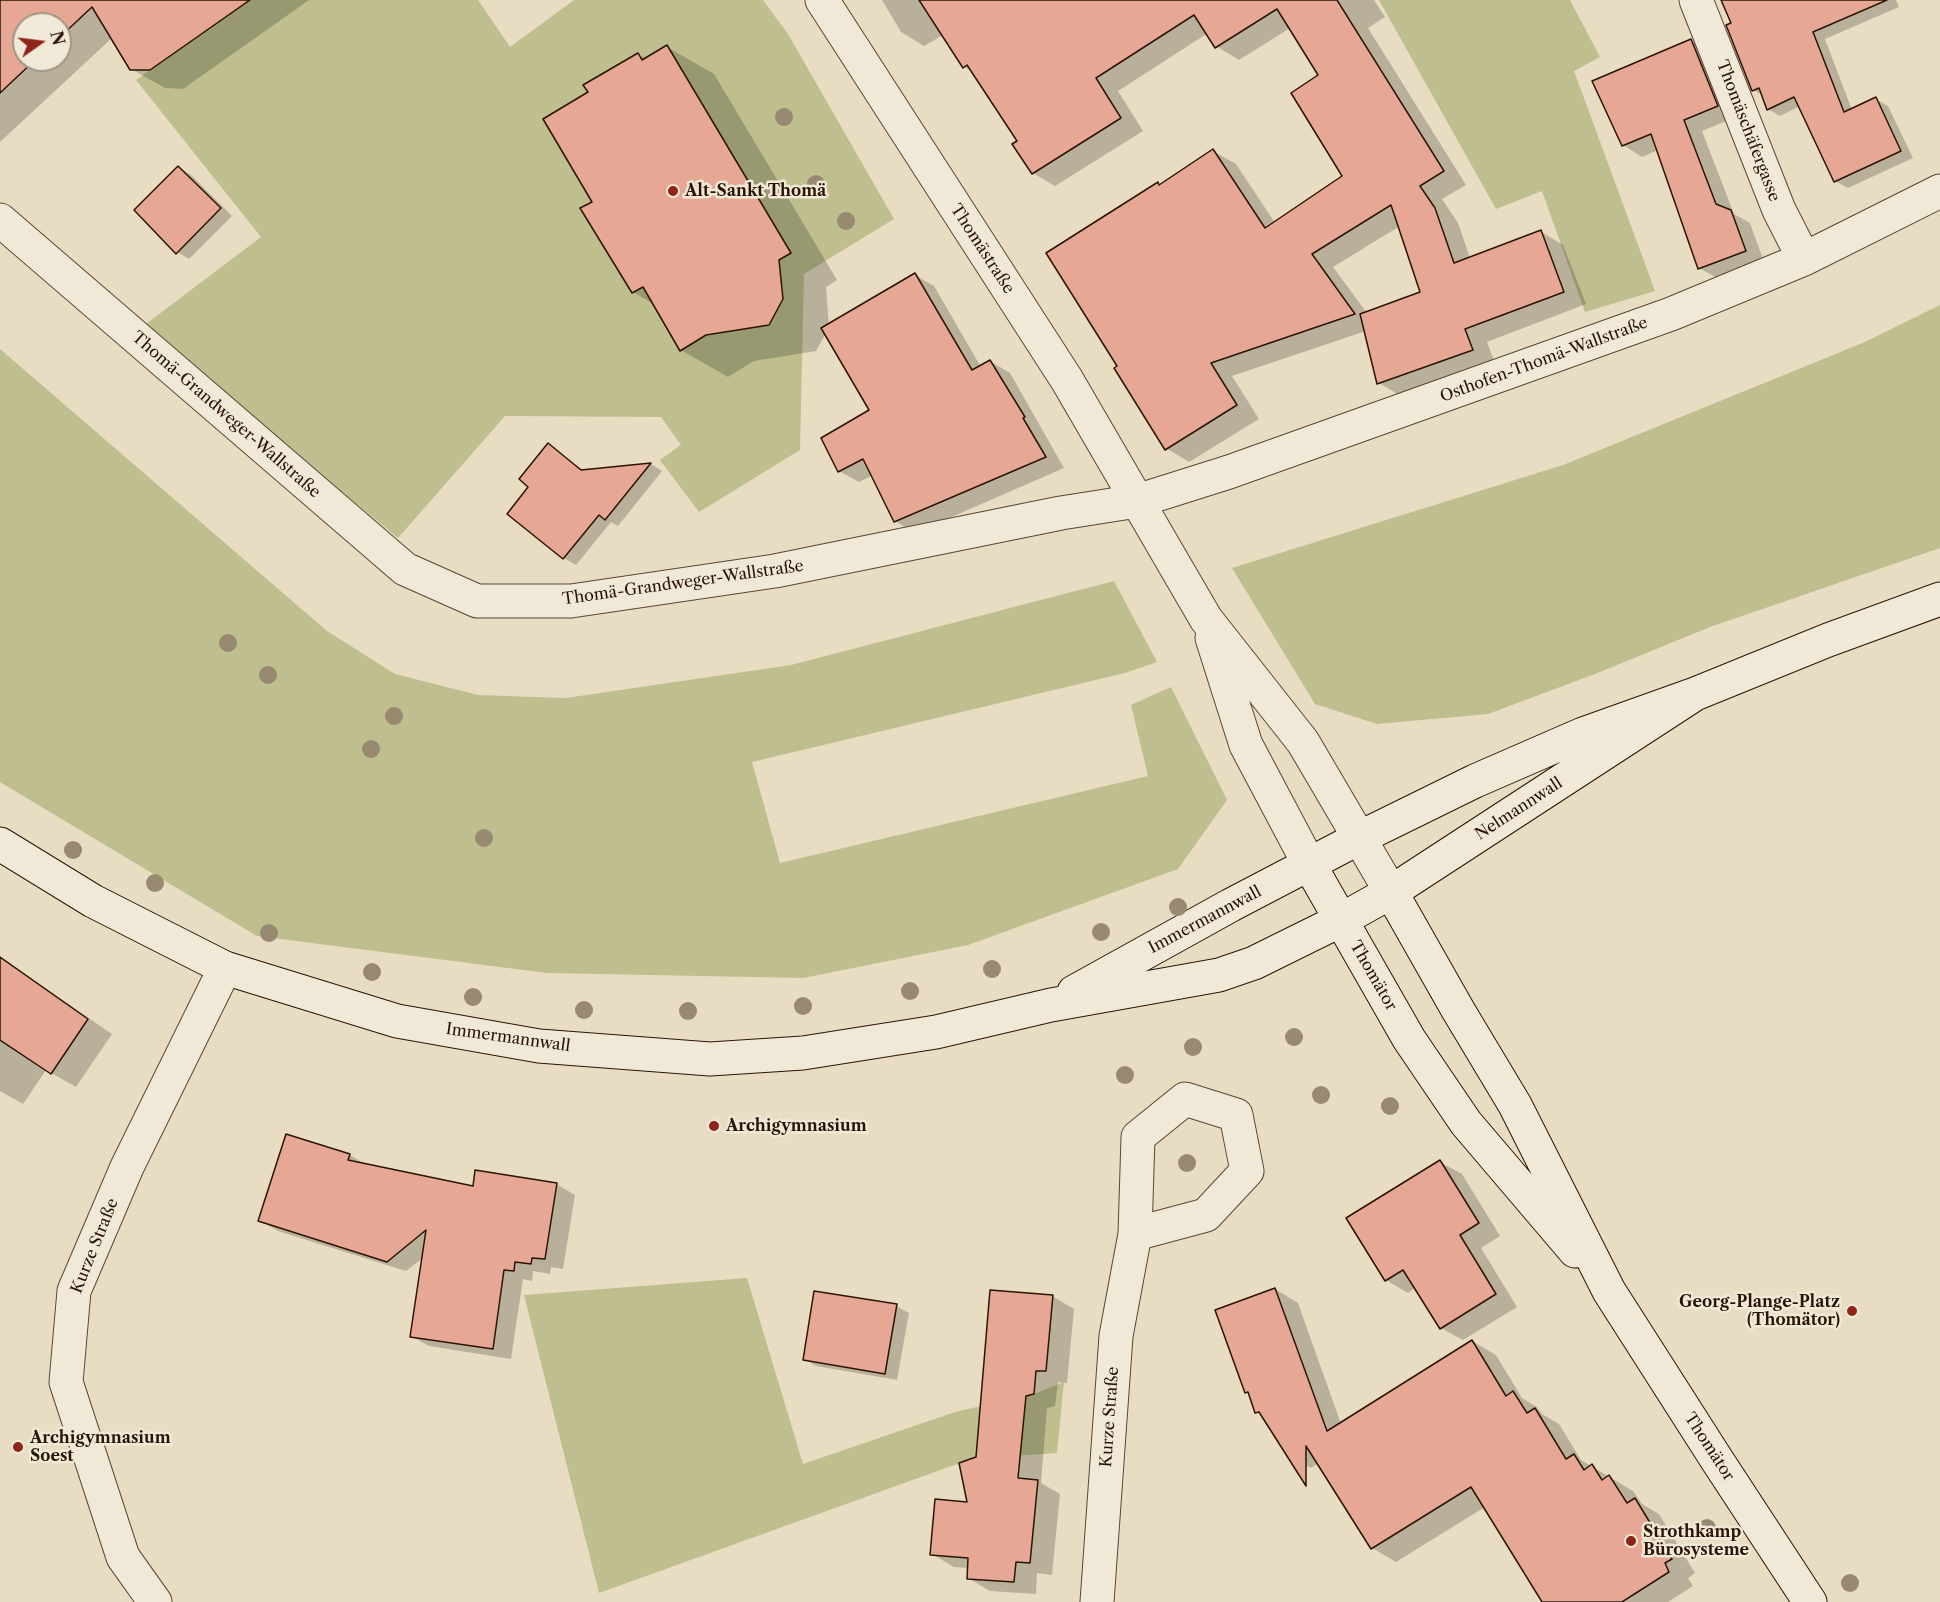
<!DOCTYPE html>
<html>
<head>
<meta charset="utf-8">
<style>
  body { margin:0 }
  #map { position:relative; width:1940px; height:1602px; overflow:hidden; background:#e8ddc2; font-family:"Libre Caslon Text",serif }
  canvas { display:block }
  .north { position:absolute; left:12px; top:12px; width:60px; height:60px; box-sizing:border-box; background:#f0e9d7; border:2px solid #a19483; border-radius:50%; rotate:76deg; font-size:16px; font-weight:700; line-height:24px; text-align:center; color:#2b1405 }
  .north::after { content:''; display:block; margin:auto; width:21px; height:27px; background:#8f2418; clip-path:polygon(50% 0,100% 100%,50% 72%,0 100%) }
</style>
</head>
<body>
<div id="map">
<canvas width="1940" height="1602"></canvas>
<div class="north">N</div>
</div>
<script>
const ctx = document.querySelector('canvas').getContext('2d');
ctx.lineJoin = 'round';
function fill(path, color) { ctx.fillStyle = color; ctx.fill(path, 'evenodd'); }
function strokePath(path, color, width, dash) { ctx.strokeStyle = color; ctx.lineWidth = width; ctx.lineCap = dash ? 'butt' : 'round'; ctx.setLineDash(dash || []); ctx.stroke(path); }
function label(font, color, halo, rows, align = 'center') {
  ctx.font = font + ' "Libre Caslon Text",serif'; ctx.lineWidth = 5; ctx.setLineDash([]); ctx.textBaseline = 'middle'; ctx.strokeStyle = halo; ctx.fillStyle = color; for (const [text, x, y, turn = 0] of rows) {
    ctx.save(); ctx.translate(x, y); ctx.rotate((+turn || 0) * Math.PI / 180); ctx.textAlign = isNaN(turn) ? turn : align; if (halo) ctx.strokeText(text, 0, 0); ctx.fillText(text, 0, 0); ctx.restore();
  }
}
fill(new Path2D(`
  M250,0H478L510,47L574,0H763L788,34L894,219L804,274L800,450L699,512L660,460L681,445L661,417L505,416L398,538L142,327L261,237L136,80Z
  M1379,0H1570L1600,57L1574,71L1655,291L1585,312L1542,191L1496,209Z
  M1940,305V548L1710,627L1595,674L1488,714L1377,724L1315,704L1232,568L1563,465L1865,342Z
  M0,349L327,631L395,674L478,695L566,698L791,665L1114,581L1157,662L1125,673L752,762L780,863L1148,776L1131,705L1171,687L1227,800L1178,869L968,945L803,978L547,973L257,936L0,782Z
  M747,1278L803,1464L955,1412L1034,1394L1064,1382L1057,1453L971,1459L599,1593L524,1295Z`), '#bebe8e');
fill(new Path2D(`
  M0,0H309L183,89L165,88L131,69L112,38L0,142ZM24,24H60V60H24Z
  M882,0H1374L1385,17L1368,28L1466,185L1442,199L1458,223L1470,258L1540,231L1563,245L1586,304L1487,342L1495,363L1401,396L1379,383L1366,331L1232,376L1259,419L1189,462L1166,448L1119,367L1158,184L1161,186L1213,151L1236,164L1275,223L1344,177L1320,76L1290,28L1239,60L1216,46L1208,33L1118,91L1143,131L1055,186L1033,173L1019,142L974,72L964,67L943,35L924,46L901,32ZM1400,226L1422,293L1367,313L1333,267Z
  M1723,0H1896L1899,7L1825,39L1852,110L1876,99L1888,106L1913,158L1848,188L1835,181L1800,106L1780,116L1768,109L1764,96L1753,90L1733,24Z
  M1691,41L1711,52L1736,117L1702,131L1734,214L1750,223L1764,262L1719,279L1699,268L1658,150L1642,157L1623,145Z
  M667,47L714,74L837,280L826,287L829,325L915,275L934,286L981,367L990,361L1010,373L1064,468L915,533L895,521L873,475L859,482L839,471L871,411L826,333L816,351L754,361L728,377L681,350L655,305L633,292L583,209L594,202L590,93L638,54L646,59Z
  M179,168L191,175L232,216L189,259L177,252Z
  M548,445L584,471L651,464L662,471L618,526L611,522L576,565L564,558L509,513L531,487Z
  M0,957L112,1034L76,1087L46,1070L23,1104L0,1091Z
  M287,1135L350,1155L368,1166L474,1188L556,1184L575,1195L563,1269L551,1267L550,1274L533,1271L532,1281L523,1279L511,1359L429,1346L411,1336L423,1258L406,1271L278,1231L259,1220Z
  M1440,1162L1462,1174L1500,1236L1481,1248L1517,1307L1463,1340L1441,1328L1416,1287L1408,1293L1386,1280Z
  M1275,1289L1298,1303L1341,1424L1472,1341L1496,1355L1522,1398L1537,1407L1542,1414L1559,1424L1581,1460L1633,1491L1642,1504L1659,1514L1695,1573L1688,1578L1693,1586L1668,1602H1552L1485,1507L1396,1562L1372,1548L1319,1463L1311,1468L1288,1455L1263,1416L1256,1412L1250,1394L1246,1392Z
  M1052,1296L1074,1309L1067,1383L1058,1382L1055,1406L1047,1408L1041,1483L1060,1494L1052,1575L1037,1573L1036,1594L990,1591L968,1578L969,1568L954,1567L932,1554L969,1504L978,1458Z
  M896,1306L909,1313L897,1380L816,1366L804,1359Z`), '#0003');
const building = new Path2D(`
  M0,0H250L150,70H130L92,7L60,37V24H24V60H35L0,93Z
  M919,0H1337L1444,171L1420,186L1435,208L1454,263L1541,230L1564,292L1465,329L1473,350L1377,384L1360,314L1420,292L1391,205L1312,254L1355,314L1211,363L1237,405L1165,450L1114,368L1117,366L1046,253L1158,182L1159,185L1213,149L1265,228L1342,176L1291,93L1318,75L1277,9L1215,48L1194,15L1096,78L1121,118L1032,174L1012,144L1017,141L967,65L963,68Z
  M1721,0H1887L1813,32L1844,112L1876,97L1901,151L1834,182L1794,97L1767,110L1759,88L1752,91L1726,25L1731,23Z
  M1691,39L1718,106L1684,120L1716,204L1731,210L1746,251L1698,269L1651,134L1622,146L1592,81Z
  M667,45L791,253L779,260L783,299L769,325L706,335L680,351L643,287L632,293L580,208L592,202L543,119L588,92L583,85L638,53L642,60Z
  M178,166L221,208L176,254L134,210Z
  M915,273L972,370L990,360L1025,417L1023,418L1046,457L894,522L863,459L838,472L821,438L869,410L821,328Z
  M548,443L581,470L651,463L605,520L599,515L563,559L507,514L528,487L519,479Z
  M0,957L88,1019L51,1074L0,1040Z
  M286,1134L350,1154L348,1160L473,1186L475,1170L557,1183L545,1259L532,1258L531,1264L515,1262L514,1271L504,1270L493,1349L410,1337L426,1230L387,1262L258,1221Z
  M1440,1160L1479,1223L1460,1235L1496,1294L1440,1329L1403,1270L1385,1281L1346,1218Z
  M1275,1288L1327,1431L1472,1340L1506,1396L1513,1391L1527,1413L1535,1408L1566,1459L1574,1454L1584,1470L1592,1464L1602,1480L1609,1475L1627,1503L1635,1498L1672,1559L1665,1563L1669,1572L1622,1602H1542L1471,1487L1371,1549L1306,1446V1486L1259,1412L1255,1413L1248,1392L1245,1393L1215,1310Z
  M990,1290L1053,1295L1046,1371H1036L1034,1394L1026,1396L1018,1478L1038,1480L1030,1563L1016,1562L1014,1582L967,1579L968,1558L930,1555L935,1499L967,1502L959,1463L976,1457Z
  M814,1291L897,1304L885,1374L803,1360Z`);
fill(building, '#e6a894');
strokePath(building, '#2b1405', 1.5);
const street = new Path2D(`
  M822,0L1067,380L1206,619L1303,742L1391,892
  M1696,0L1779,210L1804,259
  M0,220L405,569L477,601H571L775,571L1061,513L1137,501L1229,472L1671,314L1804,259L1940,191
  M1212,638L1246,745L1309,864
  M155,1602L123,1557L66,1382L74,1291L127,1167L225,968
  M1097,1602L1116,1336L1135,1234L1138,1137L1185,1099L1236,1115L1247,1171L1206,1215L1135,1234`);
const secondary = new Path2D(`
  M0,844L93,901L225,968L397,1021L539,1046L710,1059L803,1053L936,1032L1051,1005L1219,975L1254,963L1341,920L1391,892L1695,694
  M1309,864L1409,1039L1466,1123L1575,1251
  M1391,892L1458,1010L1515,1105L1609,1291L1717,1460L1810,1602
  M1074,992L1231,905L1359,838L1475,781L1583,734L1695,694L1828,640L1940,599`);
strokePath(street, '#5a4634', 35);
strokePath(secondary, '#2b1405', 35);
strokePath(street, '#f0e9d7', 33);
strokePath(secondary, '#f0e9d7', 33);
ctx.fillStyle = '#988a71';
for (const [x, y] of [
  [784,117],
  [816,184],
  [846,221],
  [228,643],
  [268,675],
  [394,716],
  [371,749],
  [484,838],
  [73,850],
  [155,883],
  [1178,907],
  [1101,932],
  [269,933],
  [992,969],
  [372,972],
  [910,991],
  [473,997],
  [803,1006],
  [584,1010],
  [688,1011],
  [1294,1037],
  [1193,1047],
  [1125,1075],
  [1321,1095],
  [1390,1106],
  [1187,1163],
  [1707,1528],
  [1850,1583]
]) { ctx.beginPath(); ctx.arc(x, y, 9, 0, 2 * Math.PI); ctx.fill(); }
for (const [x, y, r, color] of [
  [673,191,6,"#8f2418"],
  [714,1126,6,"#8f2418"],
  [1852,1311,6,"#8f2418"],
  [18,1447,6,"#8f2418"],
  [1631,1541,6,"#8f2418"]
]) { const dot = new Path2D(); dot.arc(x, y, r, 0, 2 * Math.PI); ctx.fillStyle = color; ctx.fill(dot); strokePath(dot, '#f0e9d7', 2); }
label('16px', '#2b1405', '#f0e9d7', [
  ["Thomäschäfergasse",1748,131,69],
  ["Thomästraße",982,249,57],
  ["Osthofen-Thomä-Wallstraße",1544,360,-20],
  ["Thomä-Grandweger-Wallstraße",226,415,41],
  ["Thomä-Grandweger-Wallstraße",683,583,-8],
  ["Nelmannwall",1519,809,-33],
  ["Immermannwall",1205,920,-28],
  ["Thomätor",1373,976,60],
  ["Immermannwall",508,1038,8],
  ["Kurze Straße",95,1246,-68],
  ["Kurze Straße",1110,1417,-86],
  ["Thomätor",1709,1447,57]
]);
label('bold 16px', '#2b1405', '#f0e9d7', [
  ["Alt-Sankt Thomä",685,191],
  ["Archigymnasium",726,1126],
  ["Georg-Plange-Platz",1840,1302,"right"],
  ["(Thomätor)",1840,1320,"right"],
  ["Archigymnasium",30,1438],
  ["Soest",30,1456],
  ["Strothkamp",1643,1532],
  ["Bürosysteme",1643,1550]
], 'left');
</script>
</body>
</html>
